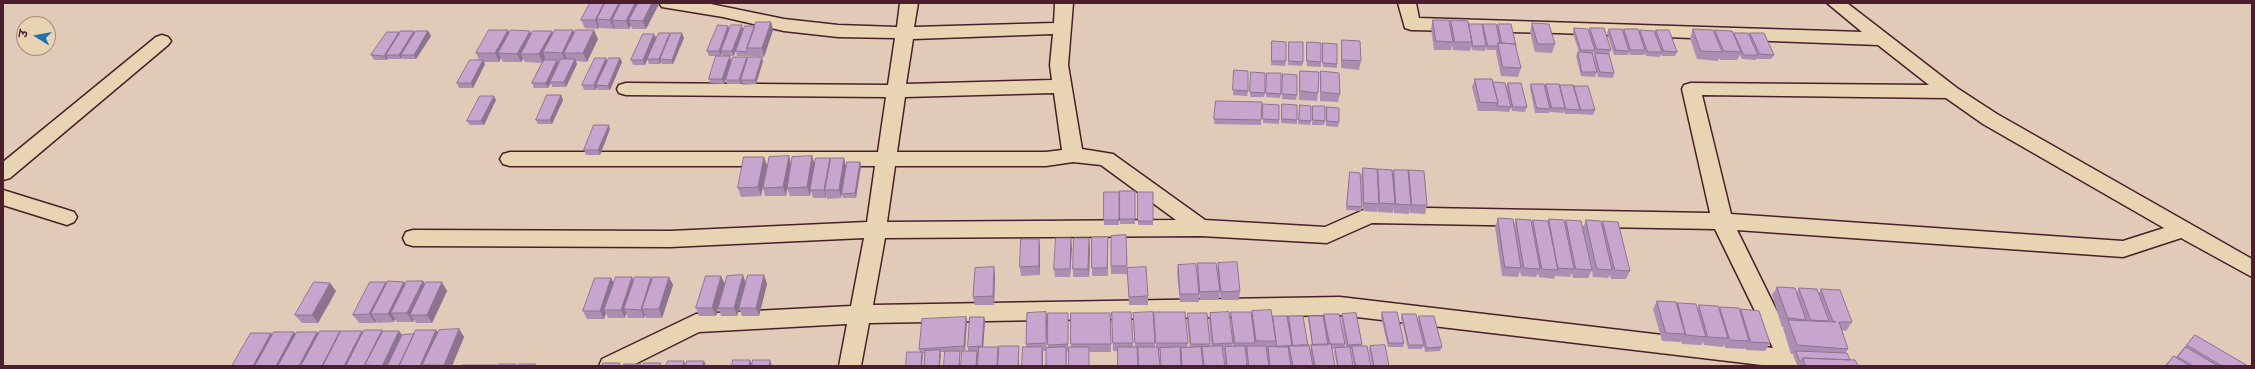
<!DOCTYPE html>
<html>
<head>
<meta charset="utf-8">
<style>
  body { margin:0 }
  #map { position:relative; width:2255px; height:369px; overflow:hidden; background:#e2cab8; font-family:"Gochi Hand","Playpen Sans Deva",sans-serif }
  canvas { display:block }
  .frame { position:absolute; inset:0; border:4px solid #4a1f2b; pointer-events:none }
  .north { position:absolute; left:16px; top:16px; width:40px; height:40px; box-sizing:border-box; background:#e8d3b2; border:1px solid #a98b7c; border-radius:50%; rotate:281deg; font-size:11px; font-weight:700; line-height:16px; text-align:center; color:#4a1f2b }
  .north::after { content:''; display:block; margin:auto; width:14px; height:18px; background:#1f6fb2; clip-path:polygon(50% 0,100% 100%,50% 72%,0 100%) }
</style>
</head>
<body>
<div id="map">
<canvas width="2255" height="369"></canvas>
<div class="frame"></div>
<div class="north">उ</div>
</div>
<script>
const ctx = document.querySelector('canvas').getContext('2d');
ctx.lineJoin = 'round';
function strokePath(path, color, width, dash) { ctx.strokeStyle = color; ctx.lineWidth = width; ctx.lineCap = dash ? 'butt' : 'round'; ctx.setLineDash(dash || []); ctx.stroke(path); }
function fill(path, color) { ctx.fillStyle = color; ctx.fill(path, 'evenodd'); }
const minor = new Path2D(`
  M659,3H706L784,19L838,25L897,27L900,3H918L914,27L1054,23L1055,3H1073L1068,65L1082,149L1113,154L1205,220L1325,227L1370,207L1710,213L1682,89L1684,85L1691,83L1929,85L1878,45L1558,33L1411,30L1405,28L1398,3H1416L1419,18L1862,32L1827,3H1847L1957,88L1997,114L2252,259V277L2181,238L2123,257L1737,230L1804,366H1770L1340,315L869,323L861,366H839L847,324L699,332L631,366H599L602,359L696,314L851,306L864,238L670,247L413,246L406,244L403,238L406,232L413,230L670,231L867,222L875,166H510L503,164L500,159L503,154L510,152H878L886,97L626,95L619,93L617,89L619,85L626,83L888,85L895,38L838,37L784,31L723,17L668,8L662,7ZM1053,34L1050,65L1052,80L906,84L913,39ZM1054,93L1062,150L1046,152H897L905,97ZM1702,95L1946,98L1983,124L2164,228L2123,241L1731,214ZM1073,162L1101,165L1176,220L887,222L895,166H1046ZM1372,223L1715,229L1773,348L1340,297L873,305L885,238L1201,236L1327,243Z
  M162,35L168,37L171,41L168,45L10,178L3,180V162L156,37Z
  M3,190L74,212L77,217L74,222L67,225L3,205Z`);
strokePath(minor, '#4a1f2b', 3);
fill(minor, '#e8d3b2');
fill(new Path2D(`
  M590,3H658L659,4L646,29H632L631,25L629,29H615V27L614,29L600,28L599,27L598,29L585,28L581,20Z
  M1433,20L1450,26L1451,20L1469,25L1482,27L1483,24L1497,28L1498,24L1516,47L1521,68L1518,77L1501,76L1496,52V50H1487L1486,47L1485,51L1472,50L1471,46L1470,51L1453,50L1452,45L1451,50H1434L1431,28Z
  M771,22L773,30L764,57L749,56V55L748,56H737L736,51L755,26Z
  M1532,23L1555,44L1552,53L1535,52L1530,32Z
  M728,26L734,56H722V53L720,56L731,61L724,84L710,83L709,79L718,56H709L707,51Z
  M1574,28L1589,31L1590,28L1611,50L1609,54L1614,73L1613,78L1598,77L1594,57L1595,53L1594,51L1593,55H1592L1597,72L1595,77L1581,76L1576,56L1578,52H1579L1573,33Z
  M1609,29L1623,32L1624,29L1639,33L1640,30L1654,33L1656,30L1677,52L1675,56H1662L1661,54L1660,57L1646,56L1645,53L1644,55H1630L1629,52L1628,55H1614L1607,33Z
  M1693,29L1714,32L1715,30L1734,34V33L1749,35L1750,33L1774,55L1771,59H1757V57L1756,60L1742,59L1740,55L1737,60H1720L1719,58L1718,61L1697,59L1690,38Z
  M428,31L431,36L416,59H403L402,58L401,59H388V58L387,60H374L371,55L399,32L400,33H415Z
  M575,33L598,39L587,62L576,61L577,64L566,87H552L551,83L548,88H534L532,83L542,63L525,62L523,59L521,62H503L501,58L499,62H484L485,64L473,88H459L457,83L479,60L476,53L509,34H553Z
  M670,33V35L684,38L673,64H662L661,62L660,64H649L647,59Z
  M654,34L656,38L645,65H633L631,60Z
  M1342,40L1361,61L1359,70L1341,68V49Z
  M1272,41L1286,61L1285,66L1271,65Z
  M1289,42L1303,62L1302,66L1288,65Z
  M1307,42L1321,62V67L1307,66L1306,46Z
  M1323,43L1337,64V68L1323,67L1322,48Z
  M747,57L748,60L763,61L756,84L743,85L742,82L741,84H727L726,80Z
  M620,58L622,62L610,90H598L597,87L596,90H584L582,85L608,61Z
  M1234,70L1248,91L1247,96L1233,95Z
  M1300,71L1318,93L1317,101L1299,100V79Z
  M1321,71L1340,94L1338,102L1320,101V80Z
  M1267,73L1281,94L1280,98L1266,97Z
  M1283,74L1297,95L1296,100L1282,99Z
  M1251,76L1265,93L1264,97H1250Z
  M1475,79L1493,82L1511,107L1509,112L1496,111V110L1495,111H1478L1472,87Z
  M1508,83L1527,107L1525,112L1512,111L1506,87Z
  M1531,84L1545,87L1546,84L1559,87L1560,85L1574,87V86L1595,110L1593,115L1579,114V113L1578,114H1565L1564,111L1563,113L1550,112V110L1549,113H1535L1530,88Z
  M561,95L563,100L552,124H538L536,120Z
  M496,100L484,125H470L467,121Z
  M1216,101L1261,120V125L1214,124Z
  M1263,104L1279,120V124L1263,123Z
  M1282,104L1297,120V124L1281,123Z
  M1300,105L1311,121L1310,125L1298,124Z
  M1313,106L1325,121L1324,125H1312Z
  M1327,107L1339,122L1338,127L1326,126V111Z
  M610,129L600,155H586L584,150Z
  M789,156L791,165L812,156L815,165L812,180L830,158V160L844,158L846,167L841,198L827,199L826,195V198H813L811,190L810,196H790L787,188V186L786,196H765L763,188Z
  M860,162L861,166L856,198H843L842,194Z
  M767,165L761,196L741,197L738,188Z
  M1363,168L1377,173L1378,169L1393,174L1394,170L1408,174L1409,170L1427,205L1425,214L1410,213V209L1409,214L1394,213V208L1393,213L1378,212V208L1377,212L1363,211L1361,177Z
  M1350,172L1362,207L1361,211L1346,210Z
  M1120,191H1135V224H1120Z
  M1104,192H1119V225H1104Z
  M1138,192H1153V225H1138Z
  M1498,218L1514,225L1516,219L1532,224L1533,220L1548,221L1549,219L1565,224L1566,220L1583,228L1586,220L1602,225L1603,221L1630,271L1626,279H1611L1610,275L1608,278L1593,277L1592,270L1588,278H1573L1572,273L1570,277L1555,276L1554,279L1539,277L1538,273L1536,277L1521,276L1520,271L1518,277L1502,276L1495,227Z
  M1126,235L1127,274H1111V236Z
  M1108,237V276H1092V268Z
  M1040,247V275L1021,276L1020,267Z
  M1072,247L1070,277H1055L1054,269Z
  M1090,247L1089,277H1073V269Z
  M1198,263L1217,271L1218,263L1240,291L1239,300H1221L1220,291L1219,300H1200L1197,272Z
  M1178,265L1199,294V302H1180L1177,274Z
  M994,267L995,276L994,305H975L973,297Z
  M1127,268L1148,296V305H1129Z
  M743,275L746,284L737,316H721L718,308L716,316H699L696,308L724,284Z
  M764,275L767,284L759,316H742L739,308Z
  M632,277L634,282L669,277L673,285L662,318H646L645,315L644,318H628L626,313L625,318H608L606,313L604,319H587L583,311L611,278L614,283Z
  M423,281L425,284L447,291L432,323H416L414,320L413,322H397L395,319L394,322L377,323L376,321L375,323H359L353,315L387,283L404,282L406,284Z
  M1777,287L1797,292L1799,288L1819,293L1821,289L1852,322L1846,331L1842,330L1848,349L1845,353L1850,360L1858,366H1798V365H1797L1793,355L1794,354H1791L1783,328L1784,327H1782L1772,295Z
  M336,291L318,323H302L295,315Z
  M1657,301L1677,304L1678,303L1698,308L1699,305L1719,310L1720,307L1740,311L1741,309L1770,343L1765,351L1746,350L1745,348L1744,349L1725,348L1724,344L1723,347L1704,345L1703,342L1701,345L1682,344L1681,341L1680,342L1662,341L1653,309Z
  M1252,311L1273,318V316L1288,320L1289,316L1308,346L1310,351L1311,345H1312L1308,320L1309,316L1324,318V314L1345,344L1344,347H1346L1341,318L1342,314L1362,344V346L1371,366H1354L1351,351L1352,349H1350L1353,366H1337L1334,352L1335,349H1332L1335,366H1247L1246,355V351H1245L1247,366H1225L1224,355V351H1223L1225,366H1203L1202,352H1201L1203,366H1161L1160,351H1159L1160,366H1139L1138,352L1113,351L1112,312L1133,343V347H1135L1133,313L1155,343V347H1156L1154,321V312L1188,343L1187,348H1190L1187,322L1188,313L1210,344V346H1211L1209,321L1210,313L1233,343L1232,346H1233L1231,321V312L1251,316Z
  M1046,312L1047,321L1046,351H1043V355L1026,347V344Z
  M1382,312L1404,343L1403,347H1388L1381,317Z
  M1068,313V352H1067V366H1046L1048,348V345Z
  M1071,313H1110L1111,352H1089L1071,347Z
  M1402,314L1424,345L1422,349H1408L1401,318Z
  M1419,316L1442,347L1440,351L1425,352L1418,321Z
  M966,317L967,321L965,351H954H960V355L945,352H940L941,355L922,353L923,356L920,352L919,349Z
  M984,317L985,321L983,347H998V351L1019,354L977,351L978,355L977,366H961L968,351V347Z
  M459,329L464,337L452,366H232L272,335L296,334L317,332L319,333L340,331H362L363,332L382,330V331H399L402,335L414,334L436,330L438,332Z
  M2195,335L2248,366H2164L2174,356L2176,357L2187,344Z
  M1370,346L1389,366H1372L1369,350Z`), '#ac8eb2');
fill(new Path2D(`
  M604,3H612L597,19L599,27L598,29L595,20Z
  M619,3H627L612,20L615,27L614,29L610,20Z
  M635,3H642L629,20L631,25L629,29L626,21Z
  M652,3H658L659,4L646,29L643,21Z
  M771,22L773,30L764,57L762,48Z
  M742,25L743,30L734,56L732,51Z
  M728,26L730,30L721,51L722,53L720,56L719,51Z
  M508,30L512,39L498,53L501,58L499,62L495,53Z
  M573,30L577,38L564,53L567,59L565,61L562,53Z
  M594,30L598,39L587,62L583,53Z
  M414,31L416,36L401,55L402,58L401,59L399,55Z
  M428,31L431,36L416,59L414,55Z
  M530,31L534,39L521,54L523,59L521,62L517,54Z
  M552,31L555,40L543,52L545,58L543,63L539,54Z
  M399,32L402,37L386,55L388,58L387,60L384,56Z
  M670,33L672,38L660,59L661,62L660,64L659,59Z
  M682,33L684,38L673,64L672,60Z
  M654,34L656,38L645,65L643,60Z
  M730,56L731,61L724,84L722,79Z
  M747,57L748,61L741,80L742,82L741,84L739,80Z
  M762,57L763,61L756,84L755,80Z
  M606,58L608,63L596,85L597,87L596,90L594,85Z
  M620,58L622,62L610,90L608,86Z
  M575,59L577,64L566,87L564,82Z
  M483,60L485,64L473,88L471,83Z
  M557,60L559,65L548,88L546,83Z
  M561,95L563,100L552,124L550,120Z
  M494,96L496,100L484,125L481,121Z
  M609,125L610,129L600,155L598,150Z
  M789,156L791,165L786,196L783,187Z
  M812,156L815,165L810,196L807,187Z
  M764,157L767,165L761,196L758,187Z
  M830,158L832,166L825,190L826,195V198L824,190Z
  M844,158L846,167L841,198L839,190Z
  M860,162L861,166L856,198L855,193Z
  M1071,238L1072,247L1070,277V269Z
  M1089,238L1090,247L1089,277L1088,269Z
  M1039,239L1040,247V275L1039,266Z
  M994,267L995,276L994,305L993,296Z
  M743,275L746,284L737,316L734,308Z
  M764,275L767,284L759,316L756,308Z
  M721,276L725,284L716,316L712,308Z
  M632,277L636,286L624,309L626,313L625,318L621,310Z
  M651,277L655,286L642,309L645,315L644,318L641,310Z
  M669,277L673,285L662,318L659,309Z
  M611,278L615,287L604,310L606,313L604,319L600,311Z
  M423,281L428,289L410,315L414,320L413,322L407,313Z
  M386,282L392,290L371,314L376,321L375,323L369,314Z
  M404,282L410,290L391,313L395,319L394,322L388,314Z
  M442,282L447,291L432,323L427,315Z
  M330,283L336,291L318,323L312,315Z
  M1046,312L1047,321L1046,351Z
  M966,317L967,321L965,351L964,346Z
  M984,317L985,321L983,351L982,346Z
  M459,329L464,337L452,366H444V365Z
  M382,330L388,339L365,365L366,366H364Z
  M436,330L442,338L422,365L423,366H420Z
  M340,331L346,339L333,366H322Z
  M362,331L368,339L346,366H344Z
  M399,331L405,339L392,366H382Z
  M294,332L301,340L287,366H276Z
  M317,332L324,340L310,366H299Z
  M271,333L278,341L265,366H253Z
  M1019,346V366H1018Z
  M998,347L999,355L998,366H997Z
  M1042,347L1043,355V366H1042Z
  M940,350L941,355L940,366H939Z
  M960,351V366H959Z
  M977,351L978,355L977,366H976Z
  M922,352L923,356L922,366H921Z
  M750,360L753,366H749Z
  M770,360L772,366H769Z
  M684,361L686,366H683Z
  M704,361L706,366H702Z`), '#8c7491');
const building = new Path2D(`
  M590,3H604L595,20H581Z
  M605,3H619L610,20L597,19Z
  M621,3H635L626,21L612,20Z
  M638,3H652L643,21L629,20Z
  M1433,20H1449L1453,42L1436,41Z
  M1451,20L1468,21L1472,42H1455Z
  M756,22H771L762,48H747Z
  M1532,23L1549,24L1555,44H1538Z
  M1469,24H1482L1486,46H1473Z
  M1483,24H1496L1500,43H1498V46H1488Z
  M1498,24H1511L1516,46L1515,44L1502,43Z
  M718,25L728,26L719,51H707Z
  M731,25H742L732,51H721Z
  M745,26H755L747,48V52L736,51Z
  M1574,28L1588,29L1595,50H1581Z
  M1590,28H1604L1611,50L1597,49Z
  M1609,29H1622L1629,51L1616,50Z
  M1624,29H1638L1645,50H1631Z
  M1693,29L1713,30L1722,52L1701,51Z
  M489,30H508L495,53H476Z
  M511,30L530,31L517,54L498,53Z
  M555,30H573L562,53L543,52Z
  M576,30H594L583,53H564Z
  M1640,30L1654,31L1662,52H1648Z
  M1656,30H1669L1677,52L1664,51Z
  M1715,30L1732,31L1741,52L1724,51Z
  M401,31H414L399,55H386Z
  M416,31H428L414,55H401Z
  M533,31H552L539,54H521Z
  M387,32H399L384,56L371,55Z
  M659,33H670L659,59H647Z
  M671,33H682L672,60L660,59Z
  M1734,33H1748L1758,55H1744Z
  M1750,33H1764L1774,55L1760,54Z
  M643,34H654L643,60H631Z
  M1342,40L1360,41L1361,61L1342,60Z
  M1272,41L1286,42V61H1272Z
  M1289,42H1303V62L1289,61Z
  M1307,42L1321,43V62L1307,61Z
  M1323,43L1337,44V64L1323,63Z
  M1498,43L1515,44L1521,68L1503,67Z
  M1578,52L1592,53L1597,72H1582Z
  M1595,53L1609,54L1614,73L1600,72Z
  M716,56H730L722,79H709Z
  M733,57H747L739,80H726Z
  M748,57H762L755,80H741Z
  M595,58H606L594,85H582Z
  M609,58H620L608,86L596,85Z
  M561,59H575L564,82H550Z
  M470,60H483L471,83H457Z
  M544,60H557L546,83H532Z
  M1234,70L1248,71V91L1233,90Z
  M1300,71L1319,72L1318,93L1300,91Z
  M1321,71L1339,73L1340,94L1321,92Z
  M1251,72L1265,73V93L1250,92Z
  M1267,73H1281V94L1266,93Z
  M1283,74L1297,75V95L1282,94Z
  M1475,79H1492L1498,103L1480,102Z
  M1493,82L1505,83L1511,107L1497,106L1498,103Z
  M1508,83H1521L1527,107H1513Z
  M1531,84H1544L1550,109L1537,108Z
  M1546,84H1559L1565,108H1552Z
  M1560,85H1573L1580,110L1566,109Z
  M1574,86H1588L1595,110H1581Z
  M547,95H561L550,120H536Z
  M480,96H494L481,121H467Z
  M1216,101L1262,102L1261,120L1214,119Z
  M1263,104L1279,105V120L1263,119Z
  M1282,104L1297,105V120L1282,119Z
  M1300,105L1311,106V121L1299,120Z
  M1313,106H1325V121L1313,120Z
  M1327,107L1339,108V122L1327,121Z
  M594,125H609L598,150H584Z
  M789,156L783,187L763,188L769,157Z
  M812,156L807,187L787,188L792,157Z
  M744,157H764L758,187L738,188Z
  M816,158H830L824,190H810Z
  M831,158H844L839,190H825Z
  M847,162H860L855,193L842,194Z
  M1363,168L1377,169L1379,204L1364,203Z
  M1378,169L1392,170L1395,204L1380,203Z
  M1394,170H1408L1411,205L1396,204Z
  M1409,170L1424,171L1427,205H1412Z
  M1350,172L1360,173L1362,207L1347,206Z
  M1120,191H1135V219H1120Z
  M1104,192H1119V220H1104Z
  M1138,192H1153V221H1138Z
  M1498,218L1513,219L1521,268L1505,267Z
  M1516,219L1531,220L1540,269L1524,268Z
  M1549,219L1564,220L1574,269L1558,268Z
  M1533,220L1548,221L1558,270L1542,269Z
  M1566,220L1581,221L1592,270L1576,269Z
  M1586,220L1601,221L1612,270L1597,269Z
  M1603,221L1618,222L1630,271L1615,270Z
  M1126,235L1127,266H1111V236Z
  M1092,237H1108L1107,268H1092Z
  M1056,238H1071L1070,269H1054Z
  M1074,238H1089L1088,269H1073Z
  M1021,239H1039V266L1020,267Z
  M1237,262L1240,291L1221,292L1218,263Z
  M1198,263H1216L1220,291L1200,292Z
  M1196,264L1199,294H1180L1178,265Z
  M994,267L993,296L973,297L975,268Z
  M1146,267L1148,296L1129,297L1127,268Z
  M743,275L734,308H718L727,276Z
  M748,275H764L756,308H739Z
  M706,276H721L712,308H696Z
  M616,277H632L621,310H604Z
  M635,277H651L641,310L624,309Z
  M653,277H669L659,309H642Z
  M595,278H611L600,311H583Z
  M388,281L404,282L388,314H371Z
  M407,281H423L407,313H391Z
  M314,282L330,283L312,315H295Z
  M370,282H386L369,314L353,315Z
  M426,282H442L427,315H410Z
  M1777,287L1795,288L1806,320L1788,318Z
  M1799,288L1817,289L1829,321L1811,320Z
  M1821,289L1840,290L1852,322H1839L1848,349L1797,345L1788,320L1836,322L1833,321Z
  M1657,301L1676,302L1685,334L1666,333Z
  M1678,303L1696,304L1706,337L1686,335Z
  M1699,305L1718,306L1728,338L1708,337Z
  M1720,307L1739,308L1749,341L1730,340Z
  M1741,309L1759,311L1770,343L1751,342Z
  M1271,310L1276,341H1256L1252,311Z
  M1046,312V343L1026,344L1027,313Z
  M1112,312H1131L1133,343H1113Z
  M1153,312L1155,343H1135L1133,313Z
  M1154,312H1185L1188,343H1156Z
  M1229,312L1233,343L1213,344L1210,313Z
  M1231,312H1251L1255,343H1235Z
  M1382,312H1397L1404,343H1389Z
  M1048,313H1068V344L1048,345Z
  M1071,313H1110L1111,344H1071Z
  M1188,313H1207L1210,344H1191Z
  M1356,313L1362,344L1348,345L1342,314Z
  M1324,314H1339L1345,344H1330Z
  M1402,314H1416L1424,345H1409Z
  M1273,316H1287L1292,346H1289V347H1277Z
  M1289,316H1303L1308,346H1293Z
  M1309,316H1323L1328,345H1313Z
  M1419,316H1434L1442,347L1427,348Z
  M966,317L964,346L919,349L922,319Z
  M970,317H984L982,346L968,347Z
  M459,329L444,365H422L439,330Z
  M364,330H382L364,366H346Z
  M416,330H436L420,366H399Z
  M320,331H340L322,366H301Z
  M341,331H362L344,366H323Z
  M383,331H399L382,366L365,365Z
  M274,332H294L276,366H255Z
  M297,332H317L299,366H278Z
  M251,333H271L253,366H232Z
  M414,334L399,366H387L402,335Z
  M2195,335L2248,366H2222L2187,345Z
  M1331,344L1335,366H1315L1311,345Z
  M1309,345L1313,366H1293L1289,346Z
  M1385,345L1389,366H1374L1370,346Z
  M999,346H1019L1018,366H998Z
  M1222,346L1225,366H1204L1202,347Z
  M1245,346L1247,366H1227L1225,347Z
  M1247,346H1266L1269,366H1249Z
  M1288,346L1291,366H1270L1268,347Z
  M1352,346H1367L1371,366H1356Z
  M979,347H998L997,366H978Z
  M1023,347H1042V366H1022Z
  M1066,347V366H1046V348Z
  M1069,347H1089V366H1069Z
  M1118,347H1137L1138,366H1118Z
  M1138,347H1158L1160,366H1139Z
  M1180,347L1181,366H1161L1160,348Z
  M1201,347L1203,366H1182L1181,348Z
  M1350,347L1353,366H1338L1335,348Z
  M2186,347L2218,366H2193L2178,357Z
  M940,350L939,366H924L925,351Z
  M945,351H960L959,366H944Z
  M962,351H977L976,366H961Z
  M1796,351L1847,353L1850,360L1803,358L1801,361H1800Z
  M907,352H922L921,366H906Z
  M2174,356L2190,366H2166Z
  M1803,358L1855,360L1858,366H1806Z
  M733,360H750L749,366H732Z
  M753,360H770L769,366H752Z
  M668,361H684L683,366H666Z
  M687,361H704L702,366H686Z
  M603,363H620L619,366H602Z
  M644,363H661L660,366H643Z
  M499,364H516L515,366H498Z
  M519,364H536L535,366H518Z
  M624,364H641L640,366H623Z
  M462,365H479L478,366H461Z
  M480,365H497L496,366H479Z`);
fill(building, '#c8a5cf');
strokePath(building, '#8c7491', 1);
</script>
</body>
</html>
